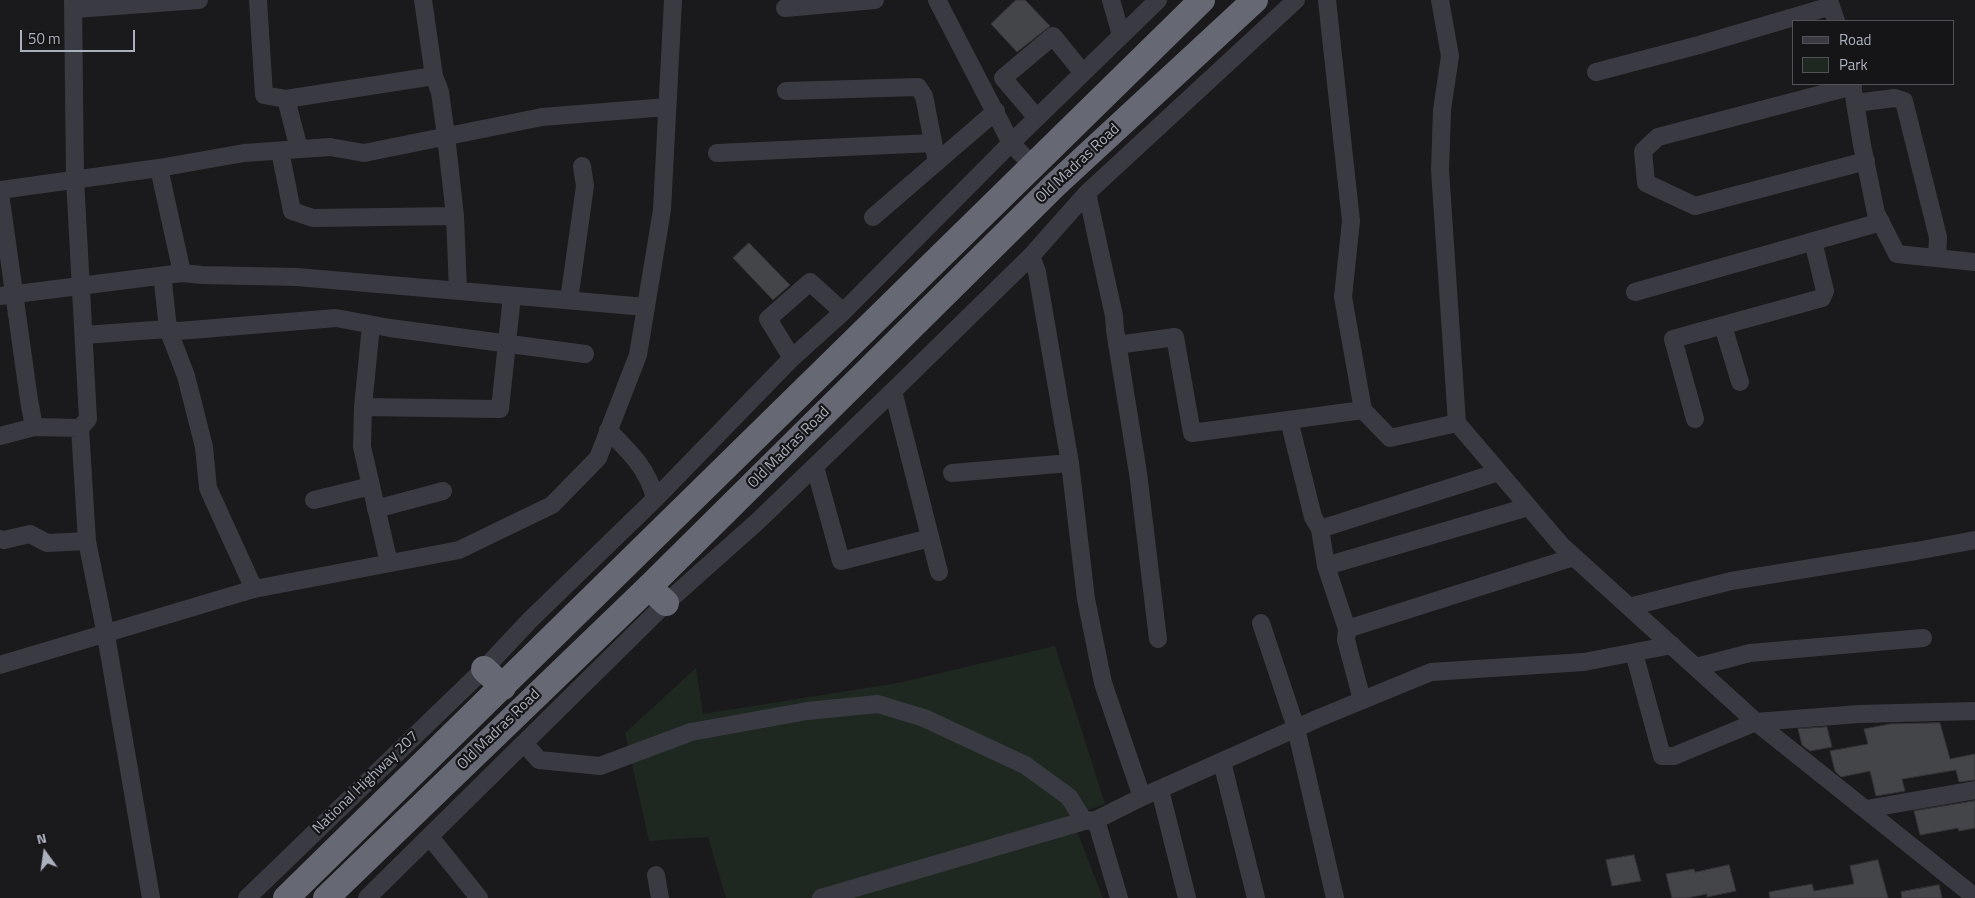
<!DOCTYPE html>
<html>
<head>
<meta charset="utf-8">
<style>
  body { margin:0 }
  #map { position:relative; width:1975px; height:898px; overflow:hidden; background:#1a1a1c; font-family:"Titillium Web",sans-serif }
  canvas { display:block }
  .legend { position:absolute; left:1792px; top:20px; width:162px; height:65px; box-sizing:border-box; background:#151517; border:1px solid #515359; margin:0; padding:6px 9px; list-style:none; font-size:15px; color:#abb0bd }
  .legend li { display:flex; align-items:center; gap:10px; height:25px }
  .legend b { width:25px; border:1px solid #515359 }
  .north { position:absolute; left:20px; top:828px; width:50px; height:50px; -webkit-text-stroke:4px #151517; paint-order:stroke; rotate:346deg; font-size:14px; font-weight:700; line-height:20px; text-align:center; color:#abb0bd }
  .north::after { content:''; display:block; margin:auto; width:18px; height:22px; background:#abb0bd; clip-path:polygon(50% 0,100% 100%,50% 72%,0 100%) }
  .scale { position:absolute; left:20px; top:30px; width:115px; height:22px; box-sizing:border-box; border:2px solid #abb0bd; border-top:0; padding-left:6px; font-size:15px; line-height:18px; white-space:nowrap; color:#abb0bd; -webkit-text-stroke:4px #151517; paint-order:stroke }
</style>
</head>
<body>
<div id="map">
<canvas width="1975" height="898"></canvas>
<ul class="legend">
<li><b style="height:6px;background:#3a3b42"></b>Road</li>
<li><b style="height:14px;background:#1f2820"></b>Park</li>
</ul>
<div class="north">N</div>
<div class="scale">50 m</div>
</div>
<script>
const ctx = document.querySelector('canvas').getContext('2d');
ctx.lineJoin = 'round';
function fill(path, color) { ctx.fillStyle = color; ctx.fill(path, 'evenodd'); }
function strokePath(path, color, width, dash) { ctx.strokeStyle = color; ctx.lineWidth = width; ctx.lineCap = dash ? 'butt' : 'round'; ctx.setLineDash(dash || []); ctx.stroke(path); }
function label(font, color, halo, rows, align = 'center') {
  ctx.font = font + ' "Titillium Web",sans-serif'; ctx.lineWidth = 4.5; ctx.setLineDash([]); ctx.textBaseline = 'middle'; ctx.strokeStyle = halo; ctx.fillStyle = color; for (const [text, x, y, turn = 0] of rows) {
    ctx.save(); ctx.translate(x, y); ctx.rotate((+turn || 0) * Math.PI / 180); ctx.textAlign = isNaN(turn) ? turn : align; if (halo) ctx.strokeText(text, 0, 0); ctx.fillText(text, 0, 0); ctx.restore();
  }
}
fill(new Path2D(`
  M1055,646L1105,804L1071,816L1103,898H726L708,837L649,841L625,733L696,668L703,714L898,683Z`), '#1f2820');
const building = new Path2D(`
  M1016,0H1025L1050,26L1017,52L991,24Z
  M749,243L790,285L773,300L733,258Z
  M1940,723L1950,759L1975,754V780L1959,782L1956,770L1902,779L1905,791L1876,796L1870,771L1841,777L1835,771L1830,751L1868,744L1864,729L1890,724Z
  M1827,727L1832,747L1810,751L1802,745L1798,729Z
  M1975,801V828L1959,831L1958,828L1920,835L1914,811Z
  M1634,855L1641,881L1612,886L1606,860Z
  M1878,860L1888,898H1770L1769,892L1812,884L1814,891L1854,884L1850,866Z
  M1729,865L1736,891L1707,897V894L1687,898H1672L1666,874L1694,869L1695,872Z
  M1939,885L1942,898H1902L1901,892Z`);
fill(building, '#444549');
strokePath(building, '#343438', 1);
strokePath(new Path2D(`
  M73,0L75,179L88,419L80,428L87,541L106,635L151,898
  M258,0L264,95L286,99L299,149
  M423,0L434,76L440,92L446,136L455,216L458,291
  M937,0L1011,143L1032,165
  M1111,0L1121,35
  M1327,0L1351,221L1343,297L1363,410L1390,438L1457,423
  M1440,0L1450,56L1442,110L1440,170L1457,423L1562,546L1756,722L1975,897
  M1829,0L1836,21
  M785,8L875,0
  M74,9L199,0
  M1596,72L1699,45L1831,6
  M1852,84L1862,145L1876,213L1897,254L1975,262
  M1853,86L1658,137L1643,151L1646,183L1695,206L1866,161
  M786,91L918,87L924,96L937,162
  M286,99L434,76
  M1855,103L1895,98L1904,101L1938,237L1937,258
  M1037,118L1003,78L1053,36L1083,73
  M280,151L292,211L313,218L455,216
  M717,153L933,143
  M159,168L182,273
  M0,190L159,168L244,153L330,147L364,153L542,117L667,107
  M0,193L29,400L34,427L80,428
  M1087,193L1114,316L1115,330L1138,473L1158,639
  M873,217L996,111
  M1031,256L1037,272L1070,463L1086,599L1103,683L1142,797L1319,718L1431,672L1584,662L1672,645
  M163,282L168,329L186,376L204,447L208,488L254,589
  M1635,292L1881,222
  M0,296L182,273L202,275L297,277L646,307
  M569,300L585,186L582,166
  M371,325L363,407L362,447L389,563
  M1723,326L1740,382
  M84,335L168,329L179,331L336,318L390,328L585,354
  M1117,345L1175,337L1192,433L1363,410
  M792,358L768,319L810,282L843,312
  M893,391L939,572
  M363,407L500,409L512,296
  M1695,419L1673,339L1822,298L1825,291L1813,241
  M1289,420L1313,517L1320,529L1326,566L1347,629L1346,640L1362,700
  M608,430C629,451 649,470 655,499
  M0,436L34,427
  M815,467L841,561L930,538
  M952,473L1070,463
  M314,500L371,486
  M376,509L443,491
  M1320,529L1499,472
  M0,539L4,540L30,534L47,543L87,541
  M1326,566L1528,507
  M1629,607L1731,581L1916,551L1975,540
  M1261,623L1296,728L1335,898
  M1347,629L1574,557
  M1634,653L1662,756H1674L1756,722L1859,714L1975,711
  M0,665L254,589L459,550L552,505L598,458L638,355L662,210L673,0
  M1696,667L1750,653L1923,638
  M524,743L539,760L600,766L691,732L807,711L878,704L924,718L1025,765L1069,797L1084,821
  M1222,762L1256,898
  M1160,790L1187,898
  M1866,809L1975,790
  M1096,820L1119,898
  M430,837L479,898
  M656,875L660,898
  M247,898L484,669L530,620L655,499L792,358L843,312L1011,143L1158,0
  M367,898L666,603L758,521L893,391L1031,256L1087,193L1296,0
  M821,898L1084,821L1096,820L1142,797`), '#3a3b42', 18);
strokePath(new Path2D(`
  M649,587L666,603
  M484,669L503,687
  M286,898C593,600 895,297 1202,0
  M326,898L649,587L1054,186L1255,0`), '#666973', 26);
label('15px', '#abb0bd', '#151517', [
  ["Old Madras Road",1078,164,-43],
  ["Old Madras Road",789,448,-45],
  ["Old Madras Road",499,730,-44],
  ["National Highway 207",366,783,-44]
]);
</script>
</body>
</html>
